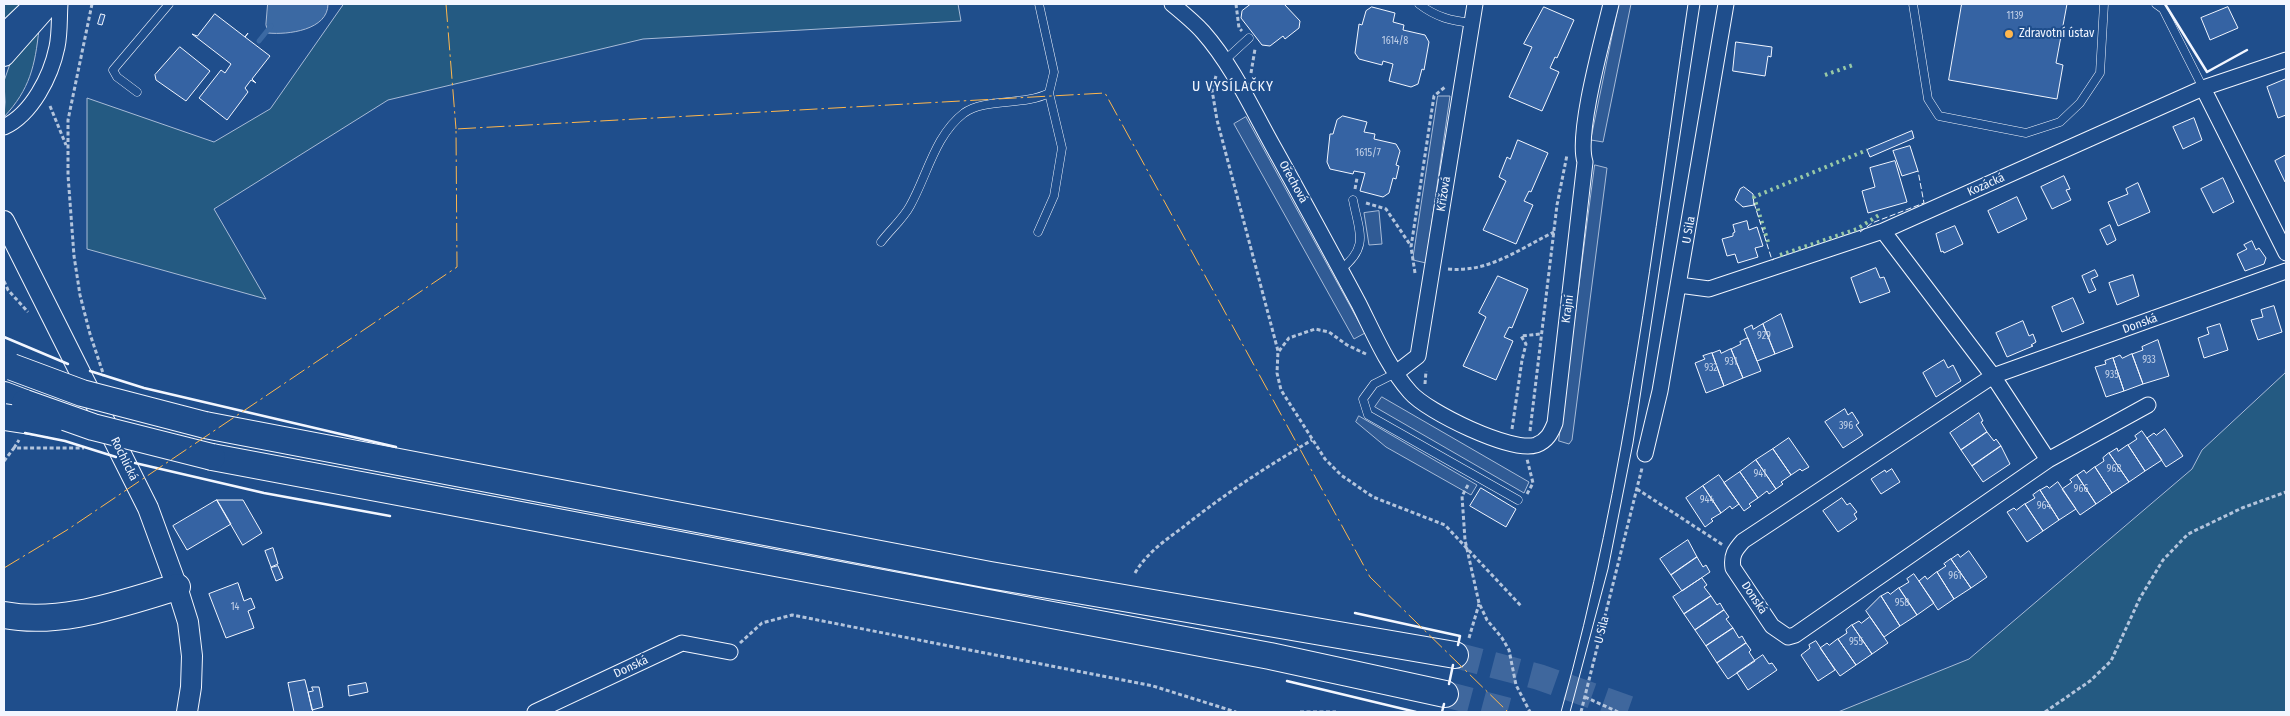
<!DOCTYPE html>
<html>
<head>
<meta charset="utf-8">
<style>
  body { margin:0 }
  #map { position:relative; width:2290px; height:716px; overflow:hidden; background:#1f4e8c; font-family:"Fira Sans Condensed",sans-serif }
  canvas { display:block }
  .frame { position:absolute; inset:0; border:5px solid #f2f6ff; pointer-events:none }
</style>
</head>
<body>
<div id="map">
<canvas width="2290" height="716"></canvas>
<div class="frame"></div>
</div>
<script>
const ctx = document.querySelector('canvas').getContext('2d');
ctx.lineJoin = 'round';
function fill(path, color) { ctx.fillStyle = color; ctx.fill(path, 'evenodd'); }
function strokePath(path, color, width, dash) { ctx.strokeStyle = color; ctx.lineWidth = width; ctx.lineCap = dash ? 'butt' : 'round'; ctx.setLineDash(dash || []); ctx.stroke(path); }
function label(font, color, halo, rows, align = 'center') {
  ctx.font = font + ' "Fira Sans Condensed",sans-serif'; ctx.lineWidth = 4; ctx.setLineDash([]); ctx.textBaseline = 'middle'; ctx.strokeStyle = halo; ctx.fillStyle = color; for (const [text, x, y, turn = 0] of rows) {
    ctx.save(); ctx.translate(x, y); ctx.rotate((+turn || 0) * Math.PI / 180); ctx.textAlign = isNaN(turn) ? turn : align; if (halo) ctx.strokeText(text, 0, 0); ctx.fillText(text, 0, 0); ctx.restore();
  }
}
const green = new Path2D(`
  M4,4H22L4,21Z
  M344,4H958L961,21L643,39L388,100L214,209L266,299L87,249V98L214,142L270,109Z
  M39,29C35,66 30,89 4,117L5,102L4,81L11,61Z
  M2286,357V712H1838L1969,659L2192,469L2202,450L2285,373Z`);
fill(green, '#245a82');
strokePath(green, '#a8bbd7', 1);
const parking = new Path2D(`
  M1619,4H1631L1603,142L1591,140Z
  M1438,96H1450L1426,263L1413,260Z
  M1246,117L1365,333L1354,339L1234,124Z
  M1595,165L1607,168L1572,440L1569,444L1559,441Z
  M1379,211L1382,244L1369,245L1364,213Z
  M1382,397L1529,482L1524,493L1375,407Z
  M1359,416L1477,485L1471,495L1386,447L1356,422Z`);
fill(parking, '#305b95');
strokePath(parking, '#a8bbd7', 1);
const water = new Path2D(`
  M268,4H328C328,30 288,35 268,33L266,25Z`);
fill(water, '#3b69a3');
strokePath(water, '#a8bbd7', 1);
strokePath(new Path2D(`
  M259,41L271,26`), '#3b69a3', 5);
const building = new Path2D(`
  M1251,4H1284L1300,21L1299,28L1285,39L1283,36L1270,46L1262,45L1241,18L1242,11Z
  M1962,4H2067L2056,63L2063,65L2057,99L1949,80Z
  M1372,7L1395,13L1393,22L1404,25L1403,30L1425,35L1429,42L1424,70L1422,69L1418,84L1411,87L1389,81L1393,64L1383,61L1382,65L1359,59L1355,53L1359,24L1362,25L1366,11Z
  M1544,7L1574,20L1557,58L1555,57L1550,68L1559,72L1542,111L1509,97L1532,47L1524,44Z
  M2228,7L2238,28L2210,40L2201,18Z
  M101,14L105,15L102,25L98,24Z
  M215,14L245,37L248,33L245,37L270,56L252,79L256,83L251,80L245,88L248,92L227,120L199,98L221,70L225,73L231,64L192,34L197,36Z
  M1736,42L1772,47L1771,57L1768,56L1765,76L1733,71Z
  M180,47L210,71L186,101L156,80L155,75Z
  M2286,79V115L2278,118L2267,87Z
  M1343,116L1367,122L1364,132L1375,134L1374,139L1396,144L1400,151L1396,165L1399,166L1396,179L1393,178L1389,193L1383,197L1360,191L1365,173L1354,171L1353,174L1330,169L1327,162L1330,134H1333L1337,120Z
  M2194,118L2202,140L2183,149L2173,127Z
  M1912,131L1914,138L1870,157L1867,150Z
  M1518,140L1548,153L1531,192L1529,191L1524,201L1533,205L1516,244L1483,230L1506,181L1499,177L1507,157L1510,159Z
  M1910,146L1918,171L1902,176L1893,151Z
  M2286,155V182H2285L2275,161Z
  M1895,161L1907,202L1868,213L1862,191L1875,187L1870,168Z
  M2064,176L2070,189L2066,190L2071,200L2052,209L2041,187Z
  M2223,178L2234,202L2213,213L2201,189Z
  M2138,183L2150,212L2118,226L2108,202L2128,194L2126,189Z
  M1744,187L1753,194L1754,205L1743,207L1735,200L1740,189Z
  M2017,197L2027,219L1998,233L1988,211Z
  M1747,221L1749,230L1757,227L1763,246L1755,248L1758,257L1738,263L1735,254L1727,256L1722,239L1733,236V233L1735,232L1733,225Z
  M2110,225L2116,240L2107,245L2100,230Z
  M1955,226L1963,244L1944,253L1943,251L1941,252L1936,234Z
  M2252,241L2256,250L2259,248L2266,258L2264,264L2245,271L2237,254L2247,249L2244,245Z
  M1876,268L1880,278L1884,277L1890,292L1860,303L1851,278Z
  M2095,270L2098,276L2091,279L2096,290L2089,293L2082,276Z
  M2133,275L2139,296L2117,305L2109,283Z
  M1498,276L1528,289L1512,328L1509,327L1504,337L1513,341L1496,380L1463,366L1486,317L1479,313Z
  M2073,298L2084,323L2062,332L2052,307Z
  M2274,306L2282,332L2258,340L2251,320L2263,317L2261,310Z
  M1781,314L1793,347L1775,354L1763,324Z
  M2023,321L2029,336L2033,334L2036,342L2031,345L2033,346L2007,357L1996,333Z
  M1763,324L1775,354L1757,361L1744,329L1752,325L1753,329Z
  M2220,324L2228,350L2204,358L2198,338L2209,334L2207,328Z
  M1748,338L1761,371L1743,378L1731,349L1741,344L1740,342Z
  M2158,340L2169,376L2143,384L2132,354L2143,350L2142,347Z
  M1731,349L1743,378L1724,386L1712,353L1720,350L1721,353Z
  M1712,353L1724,386L1706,393L1695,363L1705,359L1703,356Z
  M2132,354L2143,384L2124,391L2113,358L2120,355L2122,358Z
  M2113,358L2124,391L2106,397L2095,367L2106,364L2105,361Z
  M1944,360L1948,368L1953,365L1961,381L1936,397L1923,373Z
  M1845,409L1848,415L1852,412L1859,423L1856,425L1863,435L1843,448L1825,422Z
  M1979,413L1983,421L1981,422L1987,432L1961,450L1950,433Z
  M2165,429L2183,456L2166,467L2147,438L2154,433L2156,435Z
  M2142,431L2162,460L2145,471L2128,445L2137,439L2135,436Z
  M1987,432L1994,441L1996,439L2001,446L1972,466L1961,450Z
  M1789,438L1809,467L1802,471L1800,469L1791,475L1773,449Z
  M2128,445L2145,471L2129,482L2109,453L2117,448L2118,451Z
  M2001,446L2010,464L1983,482L1972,466Z
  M1773,449L1791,475L1781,482L1783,484L1776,489L1756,460Z
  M2109,453L2129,482L2112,493L2095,467L2104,461L2103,458Z
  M1756,460L1776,489L1769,494L1767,491L1758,498L1740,472Z
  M2095,467L2112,493L2096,504L2077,475L2084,470L2086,473Z
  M1892,469L1900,482L1881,494L1871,479L1885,470L1886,472Z
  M1740,472L1758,498L1749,504L1751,506L1744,511L1724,483Z
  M1719,475L1739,504L1732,509L1730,506L1721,513L1703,486Z
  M2077,475L2096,504L2080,515L2062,489L2072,482L2070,480Z
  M2058,482L2076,509L2059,520L2040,490L2047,486L2049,488Z
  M1703,486L1721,513L1711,519L1713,521L1705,527L1686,498Z
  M1481,488L1516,509L1506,527L1470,506Z
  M2040,490L2059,520L2043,531L2025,504L2035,498L2033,495Z
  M1842,498L1847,505L1850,503L1857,512L1854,514L1857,519L1838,532L1823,511Z
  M217,500H243L262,533L243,545Z
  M217,500L231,524L187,550L173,526Z
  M2025,504L2043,531L2027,542L2007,512L2014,508L2016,510Z
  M1688,540L1697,557L1671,575L1660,559Z
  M273,548L278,564L271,567L265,551Z
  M1969,551L1987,577L1971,588L1951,559L1958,554L1960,557Z
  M1697,557L1703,567L1706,565L1710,572L1682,591L1671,575Z
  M1951,559L1971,588L1954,599L1937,572L1946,566L1944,564Z
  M278,566L283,578L276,581L271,568Z
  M1937,572L1954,599L1938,610L1919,581L1925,576L1927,579Z
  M1914,574L1934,603L1917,615L1899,588L1909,582L1907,579Z
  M1702,578L1707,585L1704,587L1711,596L1684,614L1673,597Z
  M238,583L244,601L251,598L255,608L248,611L254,628L226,638L209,594Z
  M1899,588L1917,615L1900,626L1881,596L1888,592L1890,594Z
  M1711,596L1717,605L1720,603L1724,610L1695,630L1684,614Z
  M1881,596L1900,626L1884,637L1866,611Z
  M1724,610L1729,617L1726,619L1733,628L1706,646L1695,630Z
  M1870,617L1888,643L1872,654L1852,625L1859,621L1861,623Z
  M1852,625L1872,654L1856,665L1838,639L1847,633L1846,630Z
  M1733,628L1739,638L1742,636L1746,643L1717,663L1706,646Z
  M1838,639L1856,665L1840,676L1820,648L1827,643L1829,645Z
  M1816,641L1835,670L1818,681L1801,655L1810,648L1809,645Z
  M1746,643L1751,650L1749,652L1755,661L1728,679L1717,663Z
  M1763,655L1769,664L1772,663L1777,670L1748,690L1737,673Z
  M305,680L313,712H294L288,683Z
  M366,683L368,692L349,696L348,686Z
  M312,687H319L323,707L312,710L308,692L313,691Z`);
fill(building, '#3563a3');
strokePath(building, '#f2f6ff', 1);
strokePath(new Path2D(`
  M1455,655L1539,677L1638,712
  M1445,694L1513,712`), '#3f679d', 26, [26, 13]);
const service = new Path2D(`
  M1419,4C1436,17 1451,21 1472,23
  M1913,4L1928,99L1939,116L2026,133L2060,122L2080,103L2100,73L2104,4
  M2156,4L2163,9L2203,88
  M1224,61L1249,38
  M137,92L117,77L113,70L169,4
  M1038,232L1054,196L1062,148L1049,93L1054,72L1039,4
  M881,242C890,230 903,219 910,206C927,176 935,135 964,113C985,98 1024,106 1049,93
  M1340,270C1370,247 1359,232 1353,200
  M1396,373L1374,384L1363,399L1368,415L1518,500`);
const minor = new Path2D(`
  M1172,4C1183,13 1194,22 1203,32C1233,66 1252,109 1274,148C1303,200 1331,252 1359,304C1374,334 1388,367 1410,392C1427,412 1512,453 1536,445C1547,441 1551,433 1555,423L1585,162C1576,133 1603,38 1611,4
  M2203,88L2286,253
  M4,127C32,114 51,76 57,47C60,33 59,18 60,4
  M1883,231L1993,376L2048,460
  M1679,285L1709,289L1883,231L2203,88L2286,60
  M1396,373L1418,356L1475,4
  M2148,405L2048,460L1795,635L1788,637L1772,626L1733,568C1731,555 1735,550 1743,541L1993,376L2286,271
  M1645,454L1660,391L1726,4
  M535,712L682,643L730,652`);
const tertiary = new Path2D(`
  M4,34L29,10
  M4,56L50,4
  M4,221L148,508L177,587L188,622L192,656L191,687L187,712`);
const trunk = new Path2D(`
  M4,395L25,403
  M205,425L990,575L1455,655
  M212,457L1270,656L1445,694
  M4,615C62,626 122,603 177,587`);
strokePath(service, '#f2f6ff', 9);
strokePath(minor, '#f2f6ff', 17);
strokePath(tertiary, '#f2f6ff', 22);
strokePath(trunk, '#f2f6ff', 28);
strokePath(new Path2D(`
  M92,4L68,120V175L74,256L80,295L90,334L104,376
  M1236,4L1239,28L1242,31
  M1251,73L1255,49
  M1216,76L1212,90L1217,120L1278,351L1277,373L1281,390L1325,459L1341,475L1373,497L1445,525L1522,607
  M50,106L66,145
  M1355,189L1357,178
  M1366,203L1386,209L1411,246
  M1448,269C1489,273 1519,249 1554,232
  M1415,273L1411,247L1434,96L1445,87
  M4,281L8,290L28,312
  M1279,351L1289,338L1315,329L1329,332L1347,345L1366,354
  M1425,384L1426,371
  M1512,429L1522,360L1526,344L1521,336L1540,334
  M1530,431L1557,205L1567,155
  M14,448L19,440
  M4,461L14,448H84
  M1468,485L1462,496L1465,540L1479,603L1487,620L1502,638L1509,650L1516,685L1530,712
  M1637,489L1723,545
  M1527,494L1533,483L1527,459
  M1135,573C1146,554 1164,541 1182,528C1223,495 1266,467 1312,440
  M1469,638L1479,604
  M740,643L762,623L792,615L1153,686L1236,712
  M1585,697L1618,712
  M1300,712H1336
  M1581,712L1642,468
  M2045,712L2090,681L2111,661L2140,598L2163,560L2188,534L2242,508L2286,492`), '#b3c4dc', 3, [4, 2.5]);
strokePath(service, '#1f4e8c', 8);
strokePath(minor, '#1f4e8c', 15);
strokePath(tertiary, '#1f4e8c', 20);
strokePath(trunk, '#1f4e8c', 26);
strokePath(new Path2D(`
  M1561,712C1626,481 1653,241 1688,4
  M1570,712L1608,569L1633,443L1700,4`), '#f2f6ff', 1);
const trunkBridge = new Path2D(`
  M12,367L82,393L205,425
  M25,403L93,427L212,457
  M4,417L50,424`);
strokePath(trunkBridge, '#f2f6ff', 28, []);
strokePath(trunkBridge, '#1f4e8c', 26);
strokePath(new Path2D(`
  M1825,75L1853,65
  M1768,242L1754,197L1867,150
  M1780,255L1857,229L1879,215`), '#97c8a6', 4, [2.5, 4]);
strokePath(new Path2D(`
  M1754,203L1772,260L1774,259
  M1860,232L1872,223L1924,203L1918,171`), '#f2f6ff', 1, [6, 2.5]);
strokePath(new Path2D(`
  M2165,4L2207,72L2247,50
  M4,337L68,364
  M90,371L144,388L396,447
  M25,433L65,441L116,457
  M135,463L264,493L390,516
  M1355,613L1460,636L1458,645
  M1287,681L1416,712
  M1449,684L1453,665
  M1442,712L1444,704`), '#f2f6ff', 2.5);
strokePath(new Path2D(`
  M446,4L456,129
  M4,568L67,530L457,267L456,129L1105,93L1370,577L1508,712`), '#ffb74d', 1, [18, 4, 2.5, 4]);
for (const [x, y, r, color] of [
  [2009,34,5,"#ffb74d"]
]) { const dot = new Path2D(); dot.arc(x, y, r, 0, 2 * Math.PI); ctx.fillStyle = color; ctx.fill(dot); strokePath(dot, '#1f4e8c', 2); }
label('10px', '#c3d1e8', null, [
  ["1139",2015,16],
  ["1614/8",1395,41],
  ["1615/7",1368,153],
  ["929",1764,336],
  ["933",2149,360],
  ["931",1731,362],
  ["932",1711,368],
  ["935",2112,375],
  ["396",1846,426],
  ["968",2114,469],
  ["941",1760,474],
  ["966",2081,489],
  ["944",1707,500],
  ["964",2044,506],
  ["961",1955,576],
  ["958",1902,603],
  ["14",235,607],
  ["955",1856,642]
]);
label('12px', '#f2f6ff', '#1f4e8c', [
  ["Zdravotní ústav",2019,34]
], 'left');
label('12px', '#f2f6ff', '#1f4e8c', [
  ["Ořechová",1293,182,61],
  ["Kozácká",1986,185,-24],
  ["Křížová",1444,194,-81],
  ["U Sila",1689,230,-80],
  ["Krajní",1568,309,-83],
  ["Donská",2140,324,-20],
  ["Rochlická",124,459,64],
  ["Donská",1754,598,56],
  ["U Sila",1602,630,-76],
  ["Donská",631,667,-25]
]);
ctx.letterSpacing = '1px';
label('14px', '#f2f6ff', '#1f4e8c', [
  ["U VYSÍLAČKY",1233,87]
]);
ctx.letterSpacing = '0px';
</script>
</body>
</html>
